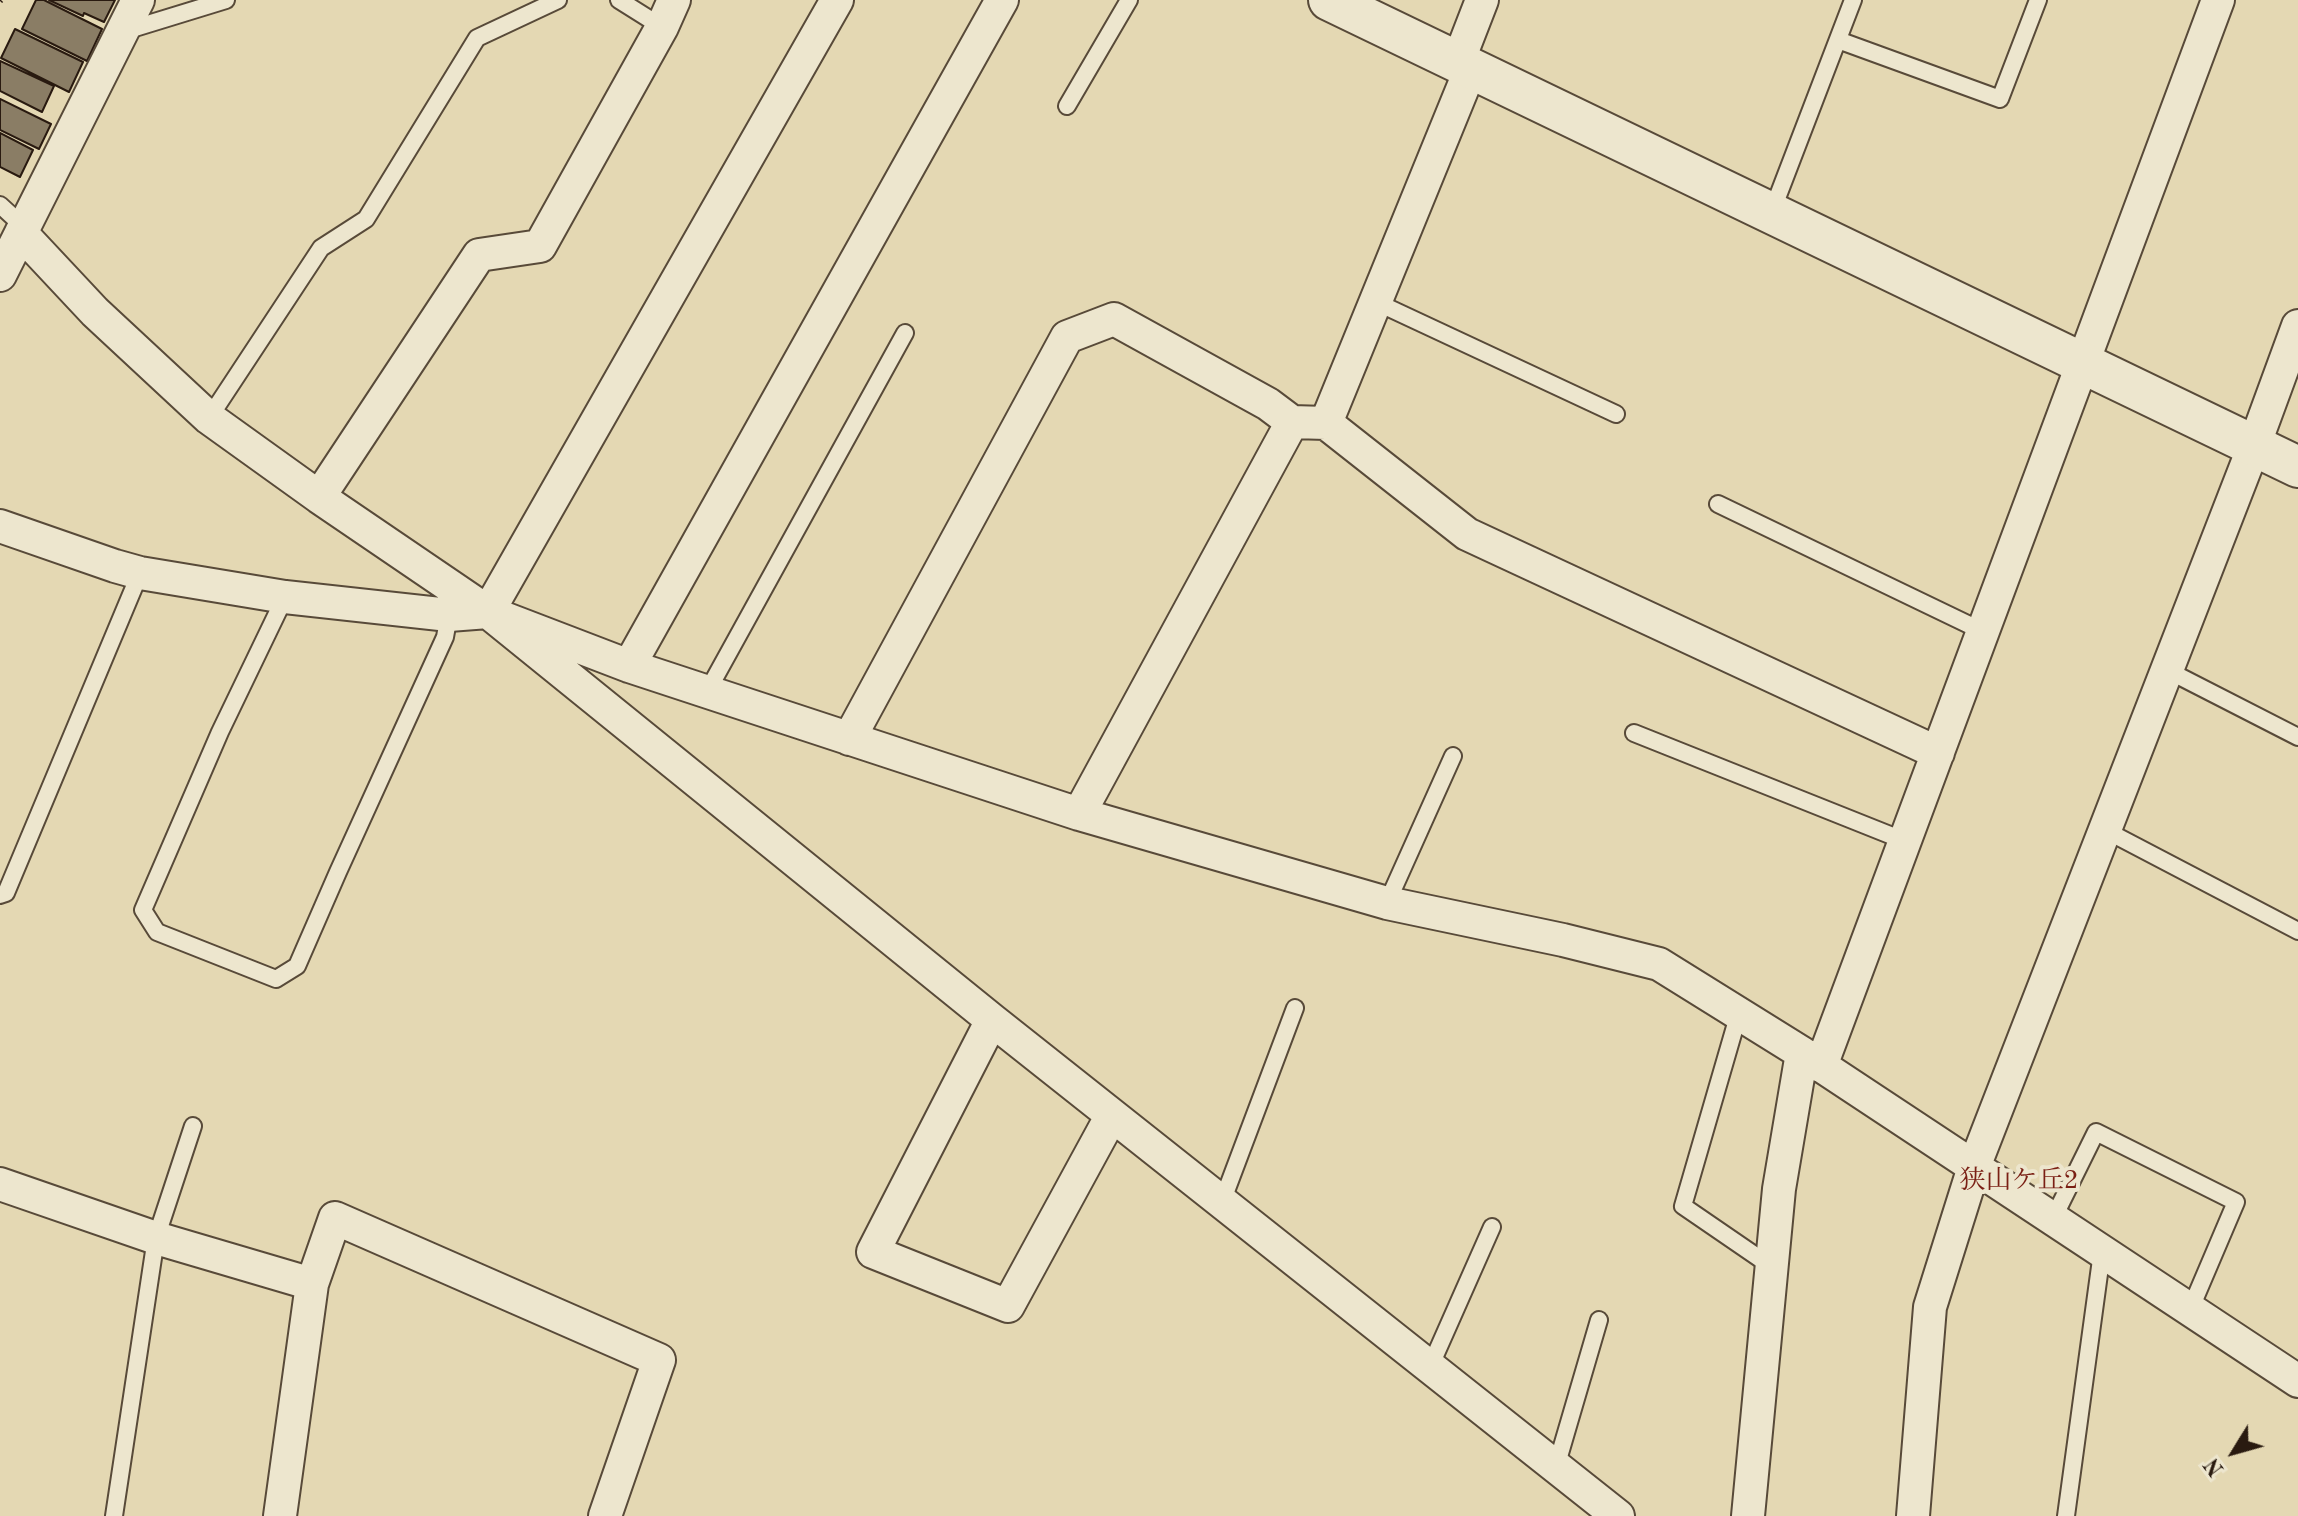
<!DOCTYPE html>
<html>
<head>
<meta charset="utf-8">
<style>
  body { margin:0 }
  #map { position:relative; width:2298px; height:1516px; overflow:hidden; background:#e4d8b3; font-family:"Old Standard TT",serif }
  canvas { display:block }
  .north { position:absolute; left:2194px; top:1412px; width:80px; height:80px; -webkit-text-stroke:6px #ede6ce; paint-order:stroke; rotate:233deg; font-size:22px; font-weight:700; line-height:32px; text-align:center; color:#291a10 }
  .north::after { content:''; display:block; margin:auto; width:28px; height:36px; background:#291a10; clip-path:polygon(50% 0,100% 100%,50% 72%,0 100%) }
</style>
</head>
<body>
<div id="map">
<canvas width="2298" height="1516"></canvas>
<div class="north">N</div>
</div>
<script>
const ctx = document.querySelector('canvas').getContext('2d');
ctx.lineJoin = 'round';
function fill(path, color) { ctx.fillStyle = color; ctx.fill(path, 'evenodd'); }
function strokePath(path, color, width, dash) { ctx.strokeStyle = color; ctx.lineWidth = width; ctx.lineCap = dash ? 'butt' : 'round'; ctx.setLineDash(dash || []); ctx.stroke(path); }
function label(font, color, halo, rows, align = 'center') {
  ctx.font = font + ' "Old Standard TT","Noto Serif JP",serif'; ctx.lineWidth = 8; ctx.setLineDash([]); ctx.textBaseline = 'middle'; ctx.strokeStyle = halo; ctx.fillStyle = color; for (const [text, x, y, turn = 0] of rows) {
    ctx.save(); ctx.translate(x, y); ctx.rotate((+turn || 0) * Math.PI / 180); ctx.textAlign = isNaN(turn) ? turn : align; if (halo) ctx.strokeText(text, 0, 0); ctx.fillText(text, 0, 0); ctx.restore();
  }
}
const building = new Path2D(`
  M36,0H44L102,29L87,61L22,29Z
  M49,0H115L104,22L84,13L83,16Z
  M15,29L83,62L69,92L1,58Z
  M0,61L54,86L42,112L0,91Z
  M0,99L51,124L39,149L0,130Z
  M0,133L33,150L20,177L0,167Z`);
fill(building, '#8a7d65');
strokePath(building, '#291a10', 2);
const service = new Path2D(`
  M619,0L662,27
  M125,31L226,0
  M1838,40L2000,99L2038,0
  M1067,106L1129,0
  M0,205L24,227
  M1771,214L1853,0
  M1376,302L1616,414
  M209,418L321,248L366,219L477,38L558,0
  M1718,504L1984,632
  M285,597L220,732L143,910L157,932L276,979L297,966L338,872L445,637L449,615
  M2167,670L2298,737
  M707,692L905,333
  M1634,733L1905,841
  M2105,830L2298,931
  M0,895L6,893L140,573
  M1387,903L1453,756
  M1739,1013L1683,1206L1772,1267
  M1222,1202L1295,1008
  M2053,1219L2096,1132L2236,1202L2190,1310
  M1430,1367L1492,1227
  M1556,1467L1599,1320
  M114,1516L156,1238L193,1126
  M2066,1516L2102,1252`);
const minor = new Path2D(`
  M1458,62L1482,0
  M21,233L95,312L209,418L319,497L488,612L992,1020L1618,1516
  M0,275L138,0
  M1326,423L1467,534L1938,753
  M319,497L479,255L540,246L662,27L674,0
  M0,526L115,566L140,573L285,597L449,615L488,612L629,666L1079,814L1387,903L1563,940L1659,964L1802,1053L2298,1381
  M488,612L837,0
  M629,666L1002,0
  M849,739L1067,337L1114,319L1268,404L1292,422
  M1079,814L1292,422L1326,423L1471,68
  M992,1020L873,1252L1008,1306L1112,1115
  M1821,1066L2218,0
  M0,1184L156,1238L312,1284L335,1218L659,1360L605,1516
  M280,1516L312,1284
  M1748,1516L1779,1189L1802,1053
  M1913,1516L1930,1307L1974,1167L2254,446L2298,326`);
const tertiary = new Path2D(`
  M1329,0L2298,467`);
strokePath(service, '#584a39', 20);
strokePath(minor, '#584a39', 36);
strokePath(tertiary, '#584a39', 44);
strokePath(service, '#ede6ce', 16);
strokePath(minor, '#ede6ce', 32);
strokePath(tertiary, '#ede6ce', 40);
strokePath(new Path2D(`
  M0,1L1,0`), '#291a10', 6, [14, 14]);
label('26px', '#7a1f14', '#ede6ce', [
  ["狭山ケ丘2",2019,1181]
]);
</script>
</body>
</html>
